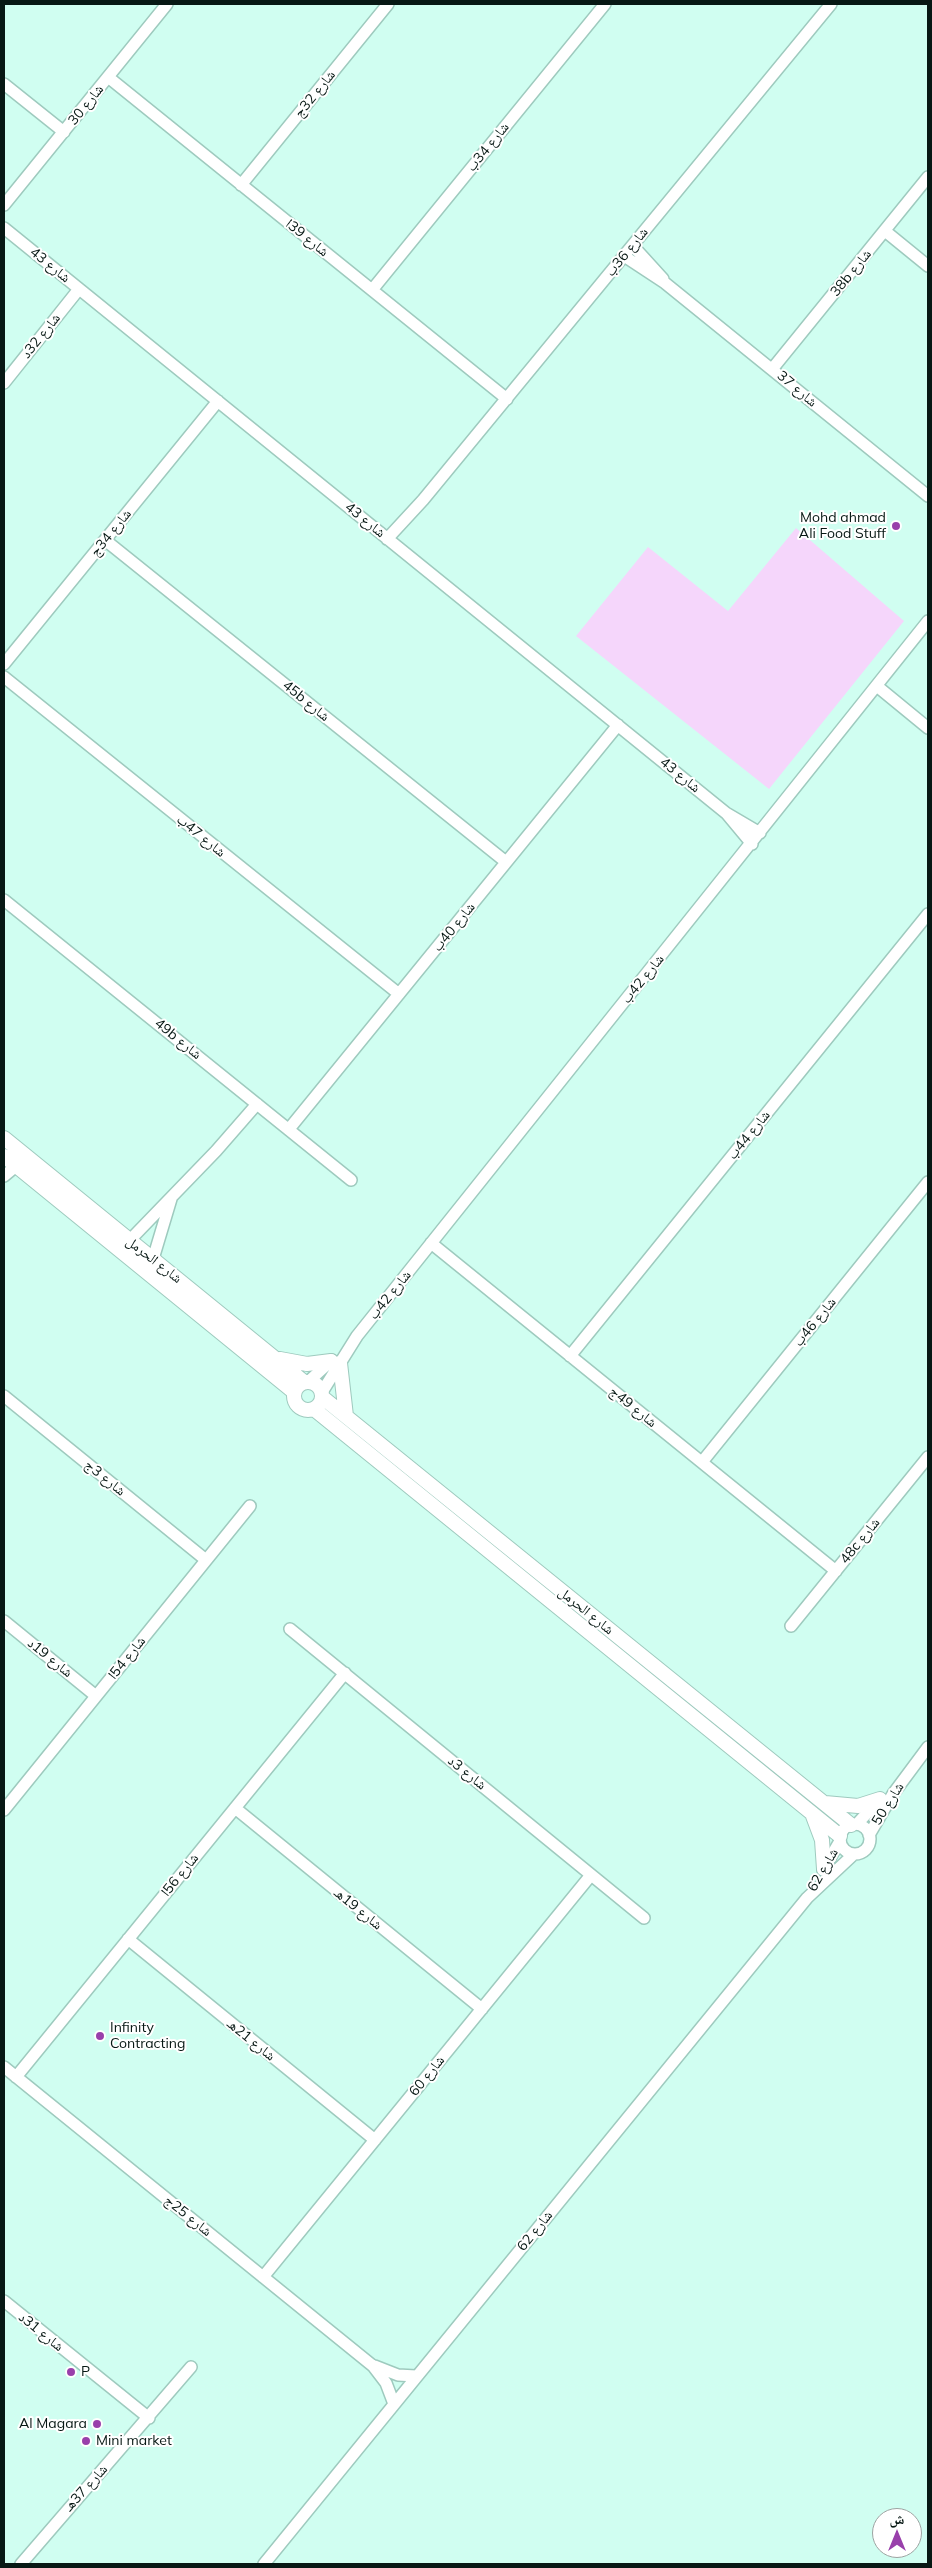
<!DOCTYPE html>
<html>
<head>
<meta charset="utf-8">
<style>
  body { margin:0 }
  #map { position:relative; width:932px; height:2568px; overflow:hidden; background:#d0fef1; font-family:Mulish,"Noto Naskh Arabic",sans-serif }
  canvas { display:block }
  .frame { position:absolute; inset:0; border:5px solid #071814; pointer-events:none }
  .north { position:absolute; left:872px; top:2508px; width:50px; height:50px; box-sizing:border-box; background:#fff; border:1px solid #9ca3a1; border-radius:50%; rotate:0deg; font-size:14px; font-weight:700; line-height:20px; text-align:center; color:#071814 }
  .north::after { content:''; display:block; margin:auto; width:18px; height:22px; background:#9940ab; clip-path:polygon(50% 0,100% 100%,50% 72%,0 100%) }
</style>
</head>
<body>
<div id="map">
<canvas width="932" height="2568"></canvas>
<div class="frame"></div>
<div class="north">ش</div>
</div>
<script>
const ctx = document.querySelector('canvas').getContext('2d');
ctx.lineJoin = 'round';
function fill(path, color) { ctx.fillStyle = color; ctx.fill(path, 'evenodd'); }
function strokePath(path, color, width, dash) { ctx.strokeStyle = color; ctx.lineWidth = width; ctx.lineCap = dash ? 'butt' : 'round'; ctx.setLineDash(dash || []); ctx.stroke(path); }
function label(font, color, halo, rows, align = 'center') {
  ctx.font = font + ' Mulish,"Noto Naskh Arabic",sans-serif'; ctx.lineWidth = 4; ctx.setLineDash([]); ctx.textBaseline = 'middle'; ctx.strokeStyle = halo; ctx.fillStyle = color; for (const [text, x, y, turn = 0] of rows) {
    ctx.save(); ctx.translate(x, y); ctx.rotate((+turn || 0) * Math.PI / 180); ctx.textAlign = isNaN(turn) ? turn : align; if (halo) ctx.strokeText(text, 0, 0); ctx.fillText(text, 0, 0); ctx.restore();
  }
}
fill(new Path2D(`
  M796,528L904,621L769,789L576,636L648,547L728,611Z`), '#f5d6fb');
const minor = new Path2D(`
  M108,77L507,399
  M4,84L64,132
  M241,185L388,4
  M4,205L167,4
  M4,228L726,813L760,833
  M885,231L928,266
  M633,246L663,279
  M624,256L665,283L928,496
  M372,290L605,4
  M773,368L928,177
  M4,383L79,289
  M387,539L423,500L831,4
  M105,540L506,862
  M4,664L218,401
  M4,677L399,994
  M878,687L928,728
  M727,814L752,844
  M4,900L351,1180
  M289,1129L618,725
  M4,1176L16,1166
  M129,1241L216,1151L257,1104
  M431,1243L836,1571
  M153,1259L171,1199
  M570,1356L928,914
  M309,1381L332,1360
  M322,1392L357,1336L928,621
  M4,1396L206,1560
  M702,1462L928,1182
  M4,1621L96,1696
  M791,1626L928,1457
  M290,1629L644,1918
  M235,1808L482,2009
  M4,1810L250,1506
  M857,1824L880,1799
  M840 1839a15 15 0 1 1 30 0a15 15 0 1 1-30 0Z
  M869,1835L893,1794L928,1747
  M823,1870L840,1841
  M128,1939L375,2140
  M4,2067L373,2366L386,2383L394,2404
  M16,2077L345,1673
  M263,2277L591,1875
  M4,2301L149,2418
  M375,2366L398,2375L416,2376
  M21,2564L191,2367
  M264,2564L807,1898L854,1854`);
const tertiary = new Path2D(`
  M4,1138L304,1382
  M4,1156L294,1392
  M280,1359L307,1364L331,1361
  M340,1363L346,1416
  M294 1396a14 14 0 1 1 28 0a14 14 0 1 1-28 0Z
  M322,1397L851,1825
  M314,1409L840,1836
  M825,1803L858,1806L880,1799
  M813,1816L822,1840L824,1869`);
strokePath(minor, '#9ecabe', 14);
strokePath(tertiary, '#9ecabe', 16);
strokePath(minor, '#fff', 11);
strokePath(tertiary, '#fff', 14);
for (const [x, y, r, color] of [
  [896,526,5,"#9940ab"],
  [100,2036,5,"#9940ab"],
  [71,2372,5,"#9940ab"],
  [97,2424,5,"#9940ab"],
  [86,2441,5,"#9940ab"]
]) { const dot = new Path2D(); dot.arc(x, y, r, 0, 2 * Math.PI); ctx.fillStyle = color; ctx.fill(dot); strokePath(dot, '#fff', 2); }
label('14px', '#071814', '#fff', [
  ["شارع 32ج",315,94,-51],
  ["شارع 30",86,105,-51],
  ["شارع 34ب",488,147,-51],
  ["شارع 39ا",307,238,39],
  ["شارع 36ب",627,252,-51],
  ["شارع 43",50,265,39],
  ["38b شارع",851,273,-51],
  ["شارع 32د",41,336,-51],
  ["شارع 37",797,389,40],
  ["شارع 43",365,520,39],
  ["شارع 34ج",111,533,-51],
  ["45b شارع",306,701,39],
  ["شارع 43",680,775,39],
  ["شارع 47ب",201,836,39],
  ["شارع 40ب",454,927,-51],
  ["شارع 42ب",643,979,-51],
  ["49b شارع",178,1039,39],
  ["شارع 44ب",749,1135,-51],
  ["شارع الحرمل",154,1260,38],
  ["شارع 42ب",390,1295,-51],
  ["شارع 46ب",815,1322,-51],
  ["شارع 49ج",633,1407,39],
  ["شارع 3ج",105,1478,39],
  ["48c شارع",860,1541,-51],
  ["شارع الحرمل",586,1611,39],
  ["شارع 19د",50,1658,39],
  ["شارع 54ا",127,1658,-51],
  ["شارع 3د",467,1773,39],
  ["شارع 50",888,1804,-58],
  ["شارع 62",823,1870,-60],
  ["شارع 56ا",180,1875,-51],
  ["شارع 19هـ",358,1909,39],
  ["شارع 21هـ",251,2040,39],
  ["شارع 60",427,2076,-51],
  ["شارع 25ج",188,2216,39],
  ["شارع 62",535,2231,-51],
  ["شارع 31د",41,2332,39],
  ["شارع 37هـ",86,2488,-48]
]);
label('14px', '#071814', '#fff', [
  ["Mohd ahmad",886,518,"right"],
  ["Ali Food Stuff",886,534,"right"],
  ["Infinity",110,2028],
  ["Contracting",110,2044],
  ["P",81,2372],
  ["Al Magara",87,2424,"right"],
  ["Mini market",96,2441]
], 'left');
</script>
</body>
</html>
